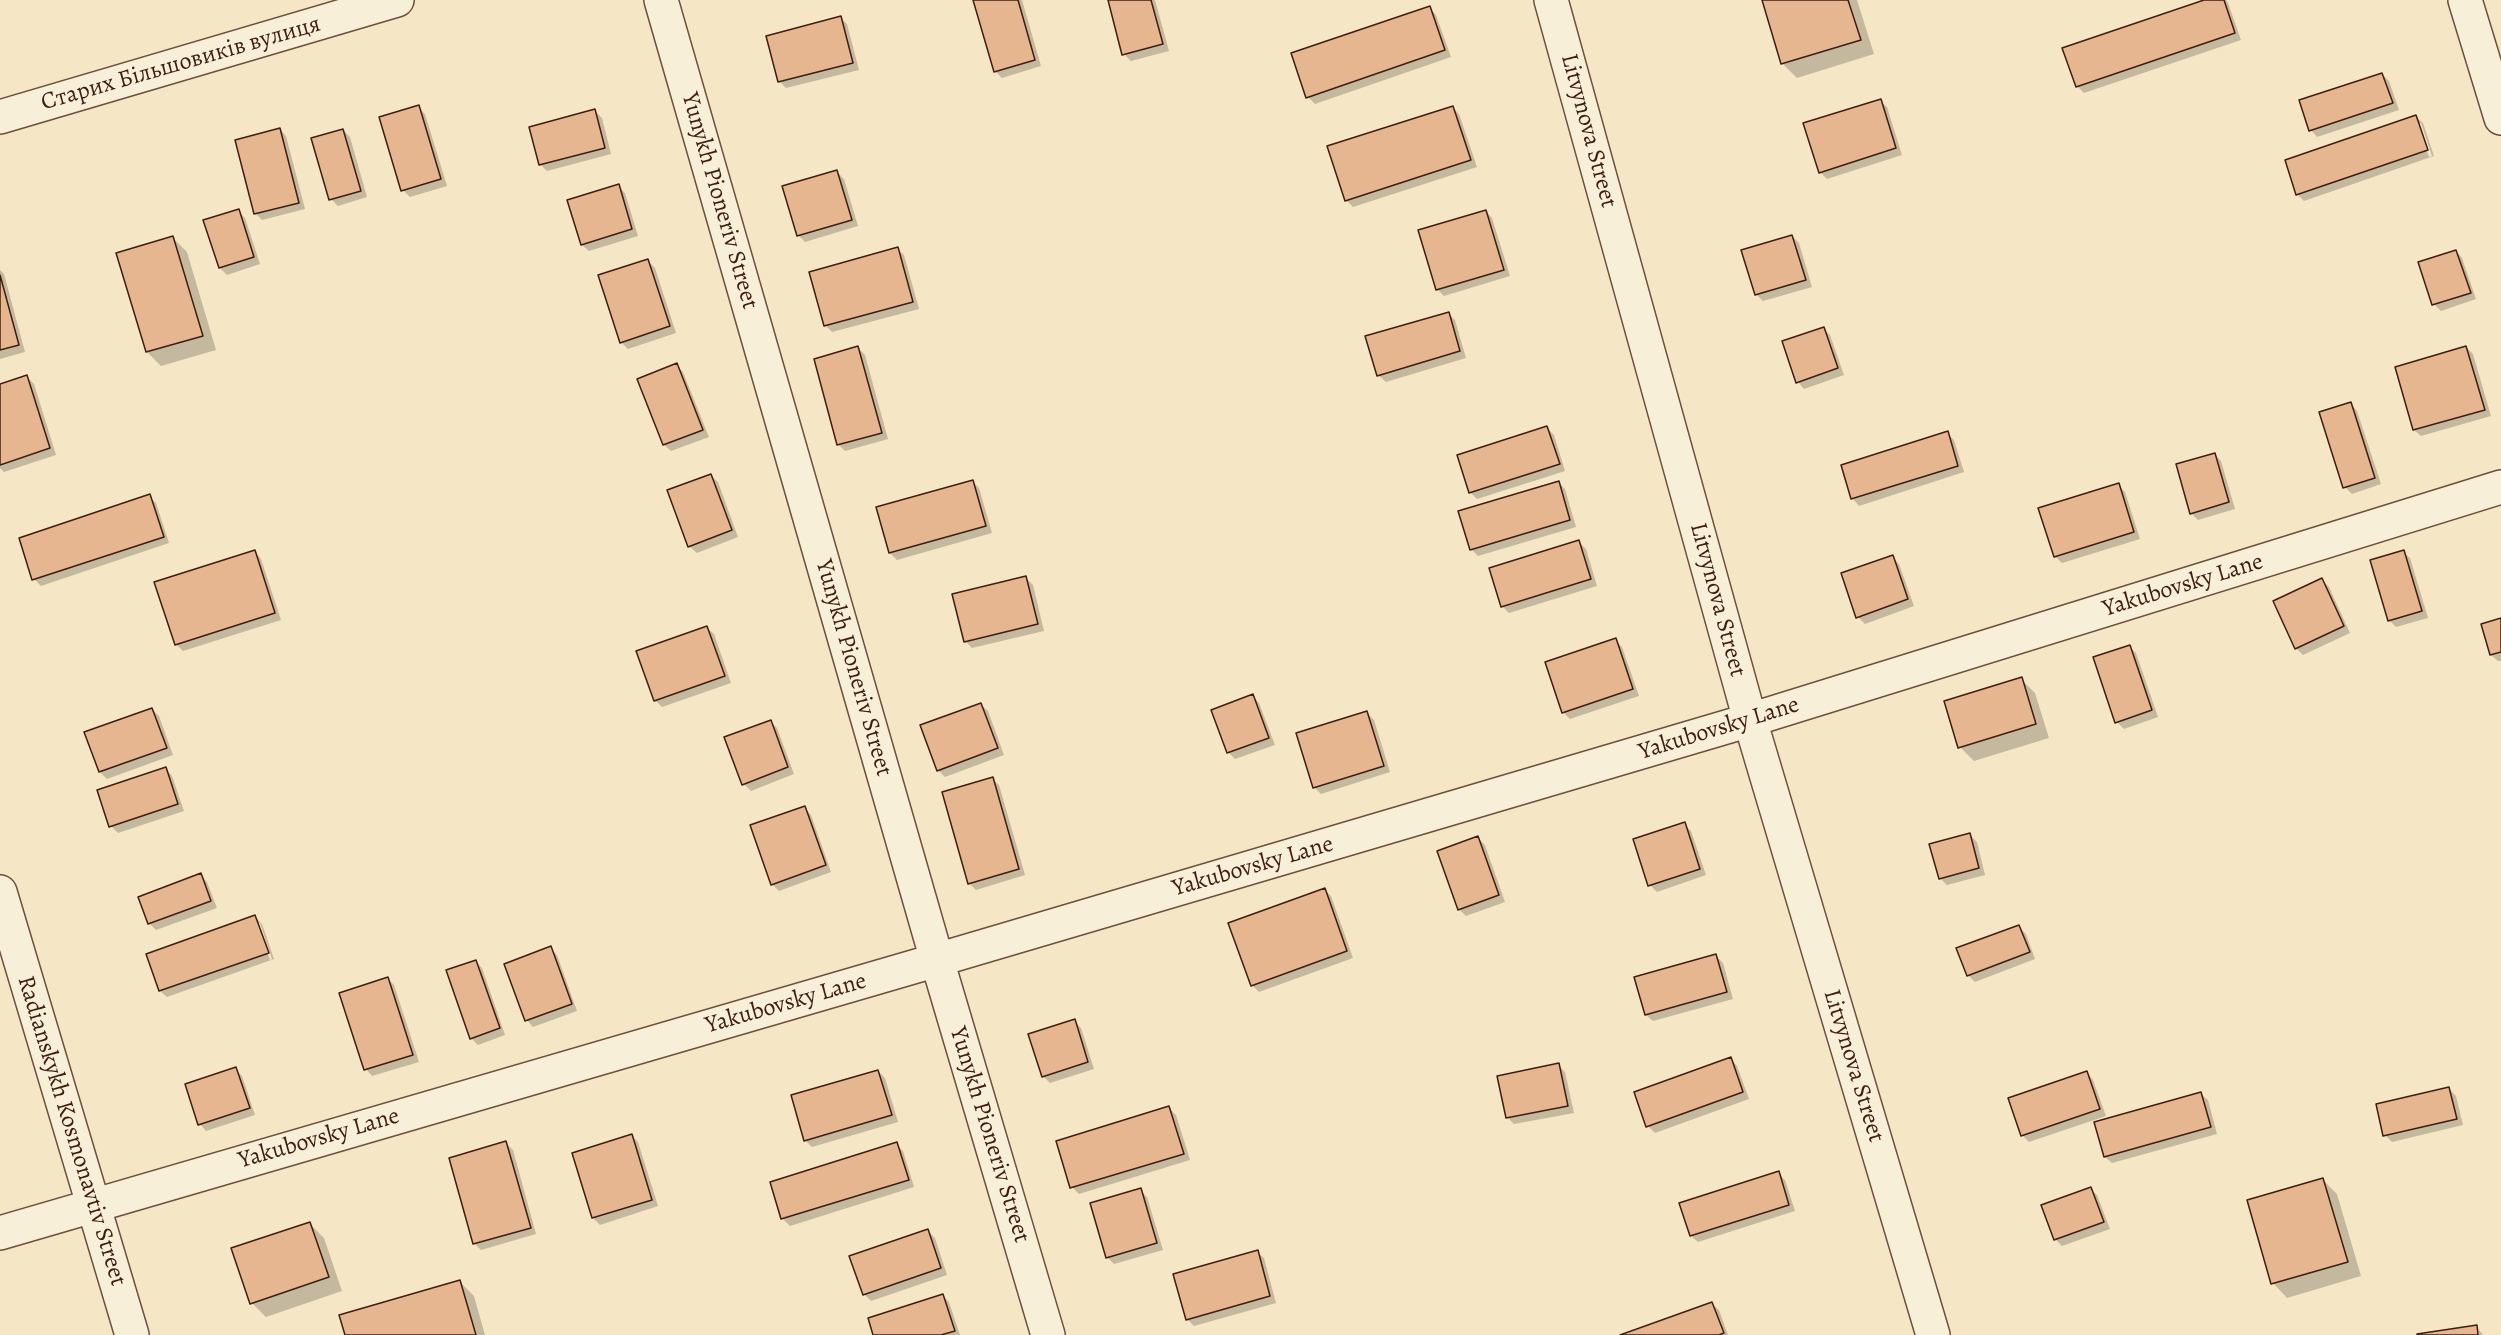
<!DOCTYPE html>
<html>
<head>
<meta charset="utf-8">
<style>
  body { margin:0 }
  canvas { display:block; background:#f5e6c5 }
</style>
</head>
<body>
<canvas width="2501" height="1335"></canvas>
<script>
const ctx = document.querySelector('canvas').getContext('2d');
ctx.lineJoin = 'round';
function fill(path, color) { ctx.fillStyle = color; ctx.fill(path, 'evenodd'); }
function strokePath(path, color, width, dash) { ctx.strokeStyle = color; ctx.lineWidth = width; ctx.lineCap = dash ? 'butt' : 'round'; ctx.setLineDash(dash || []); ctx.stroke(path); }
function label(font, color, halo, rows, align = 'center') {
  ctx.font = font + ' Alegreya,serif'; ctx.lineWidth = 6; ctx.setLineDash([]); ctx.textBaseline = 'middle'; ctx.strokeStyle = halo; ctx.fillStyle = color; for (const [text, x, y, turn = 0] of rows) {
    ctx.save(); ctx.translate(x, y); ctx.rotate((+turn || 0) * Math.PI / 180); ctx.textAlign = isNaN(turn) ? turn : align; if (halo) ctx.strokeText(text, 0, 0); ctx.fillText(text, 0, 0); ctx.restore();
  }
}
fill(new Path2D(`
  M974,0H1022L1041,66L1002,78L995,71Z
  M1109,0H1155L1169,51L1131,61L1124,54Z
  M1763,0H1857L1874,54L1797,78L1783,64Z
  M2209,0H2226L2228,3L2241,40L2084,93L2077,86Z
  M1430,8L1436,15L1451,57L1315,104L1308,97Z
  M841,18L847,24L859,70L786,88L779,81Z
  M2382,74L2389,81L2399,110L2317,137L2311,130Z
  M1880,101L1887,107L1902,155L1827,179L1820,172Z
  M418,107L425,114L447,186L410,197L403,190Z
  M1452,107L1459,114L1477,167L1353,207L1346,200Z
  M595,111L602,118L611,154L547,171L540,164Z
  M2416,117L2423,123L2434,156L2304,201L2297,194ZM2417,123H2421L2432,156L2429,157Z
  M280,129L286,136L305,209L262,220L255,213Z
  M343,130L350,137L367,197L338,206L331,199Z
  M837,172L844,179L858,226L805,242L798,235Z
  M618,186L625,193L638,236L589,251L582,245Z
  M238,211L245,218L260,264L227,275L220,268Z
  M1486,211L1492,218L1510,276L1444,296L1437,289Z
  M1792,236L1799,243L1812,287L1763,301L1756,294Z
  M173,238L187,252L216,350L161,366L147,352Z
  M898,249L904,255L919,309L832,332L825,325Z
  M2456,251L2462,258L2476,299L2441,311L2434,304Z
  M648,261L655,268L676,333L628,349L621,342Z
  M0,270L4,274L25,352L0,359Z
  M1448,313L1455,320L1466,358L1386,382L1379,376L1367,338Z
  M1823,328L1830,335L1844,375L1804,389L1798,382Z
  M2466,347L2473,354L2491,416L2421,436L2414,430Z
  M858,348L865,355L888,439L845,451L838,444Z
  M676,365L683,372L709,437L671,451L664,445L639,380Z
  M27,377L34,384L56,455L4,472L0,468V386Z
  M2351,404L2357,411L2381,484L2352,494L2345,487Z
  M1547,428L1554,435L1565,471L1477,499L1470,492Z
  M1947,433L1954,440L1964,472L1859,506L1853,499L1843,466Z
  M2214,454L2221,461L2235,509L2198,520L2191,513Z
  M711,476L718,482L738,537L697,553L690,547L669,491Z
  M972,481L979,488L992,533L897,560L890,553L878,508Z
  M1558,482L1565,489L1576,527L1478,556L1471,549Z
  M2118,485L2125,492L2140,539L2062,563L2055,556Z
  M149,496L156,503L169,543L41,586L34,579Z
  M1579,542L1586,549L1597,586L1509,613L1502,606Z
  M255,552L261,559L281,620L183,651L176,644Z
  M2403,552L2410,558L2428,618L2396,627L2390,621Z
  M1892,557L1899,564L1914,606L1865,624L1858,617Z
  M1026,578L1033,585L1044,631L972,648L965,641Z
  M2322,580L2329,587L2350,633L2303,655L2296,648Z
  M2501,620V661H2498L2491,655Z
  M707,628L714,634L731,683L662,707L655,700Z
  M1615,640L1622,647L1639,696L1570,719L1563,712Z
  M2129,646L2136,653L2158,717L2124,729L2117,722Z
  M2021,679L2035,693L2049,738L1974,761L1960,747Z
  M1253,696L1259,703L1275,745L1235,759L1228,752Z
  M981,705L988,711L1004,755L945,777L938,770Z
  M152,709L159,716L173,755L107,779L100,772L86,733Z
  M1367,713L1374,720L1390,772L1321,794L1314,787Z
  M770,721L777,728L794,774L751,791L744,784Z
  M166,769L172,776L184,811L118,833L111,826Z
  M992,779L999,785L1025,875L976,890L969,883Z
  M805,808L811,815L831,872L779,891L772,884Z
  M1684,824L1691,831L1706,875L1657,892L1650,885Z
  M1970,835L1977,842L1985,875L1947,885L1940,878Z
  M1478,838L1485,845L1505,902L1466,916L1459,909Z
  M201,875L207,882L217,908L156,930L149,923Z
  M1324,889L1331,896L1353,958L1259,992L1252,985Z
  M255,917L262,924L274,959L167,997L160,991ZM257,923H260L272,959L270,960Z
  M2019,927L2026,934L2035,959L1975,982L1968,975Z
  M550,948L557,955L577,1011L533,1027L527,1020Z
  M1716,956L1723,963L1733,999L1653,1021L1646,1015Z
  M475,961L482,968L505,1035L478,1045L471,1038Z
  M387,978L394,985L419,1062L372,1076L366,1069Z
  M1074,1021L1081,1028L1094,1069L1050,1083L1043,1076Z
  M1731,1059L1737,1066L1749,1099L1655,1133L1648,1126Z
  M1558,1065L1565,1072L1574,1113L1514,1124L1507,1117Z
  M235,1069L242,1076L255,1115L206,1131L200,1124Z
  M878,1071L885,1078L898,1122L812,1147L805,1140Z
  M2087,1073L2093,1080L2106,1116L2029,1142L2022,1135Z
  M2449,1089L2456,1096L2463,1125L2392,1142L2385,1135Z
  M2201,1094L2208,1100L2217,1134L2112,1163L2105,1157Z
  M1169,1108L1176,1115L1190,1160L1079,1194L1072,1187Z
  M631,1135L638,1142L658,1206L600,1225L593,1218L573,1154Z
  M506,1143L513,1150L536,1234L481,1250L474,1243Z
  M896,1144L903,1151L914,1187L790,1226L783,1219L772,1183Z
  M1778,1173L1785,1180L1795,1211L1698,1242L1691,1236Z
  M2323,1180L2337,1194L2361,1276L2287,1298L2273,1283Z
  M2090,1189L2097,1195L2110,1229L2062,1246L2056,1240L2043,1206Z
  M1140,1190L1147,1197L1163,1250L1114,1264L1107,1257Z
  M309,1223L324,1238L342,1291L266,1317L252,1303Z
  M928,1231L935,1238L947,1275L871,1301L864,1294Z
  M1257,1252L1264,1258L1276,1303L1194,1326L1187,1319Z
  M460,1282L474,1296L485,1335H347Z
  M942,1295L949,1302L960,1335H875Z
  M1712,1304L1719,1310L1728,1335H1624Z
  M2476,1326L2483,1335H2418Z`), '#0003');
const building = new Path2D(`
  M973,0H1018L1035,60L994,72Z
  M1108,0H1151L1163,44L1122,55Z
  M1762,0H1848L1861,40L1781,64Z
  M2204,0H2224L2235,33L2076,87L2062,48Z
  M1430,6L1445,50L1306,98L1291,53Z
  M841,16L853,63L778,82L766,36Z
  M2382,73L2393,103L2309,131L2299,100Z
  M1881,99L1896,148L1819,173L1803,123Z
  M419,105L441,179L401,191L379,117Z
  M1453,106L1471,160L1345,201L1327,146Z
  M595,109L605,148L539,165L529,127Z
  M2416,115L2428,150L2296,195L2285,160Z
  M280,128L299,203L254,214L235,140Z
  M343,129L361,191L329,200L311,138Z
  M837,170L852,220L797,236L782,186Z
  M619,184L632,229L581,245L567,200Z
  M239,209L254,257L219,268L203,220Z
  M1486,210L1504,270L1436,290L1418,230Z
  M1792,235L1806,280L1755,295L1741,250Z
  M173,236L203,336L146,352L116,253Z
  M898,247L913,302L824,326L809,272Z
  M2456,250L2471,293L2432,305L2418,262Z
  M648,259L670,326L620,343L598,275Z
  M0,275L19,345L0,350Z
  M1449,312L1460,351L1377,376L1365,336Z
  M1824,327L1838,368L1796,383L1782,341Z
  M858,346L882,433L837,445L814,359Z
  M2466,346L2485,410L2413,430L2395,367Z
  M677,363L703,430L663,445L637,379Z
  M27,375L50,448L0,465V384Z
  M2351,402L2375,478L2343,488L2319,412Z
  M1547,426L1560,464L1469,493L1457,455Z
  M1948,431L1958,466L1851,499L1841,465Z
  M2215,453L2229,502L2190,514L2176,464Z
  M711,474L732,530L688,547L667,490Z
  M973,480L986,526L889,553L876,507Z
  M1559,481L1570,520L1470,550L1458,511Z
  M2119,483L2134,532L2054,557L2038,508Z
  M150,494L164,537L32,580L19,538Z
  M1579,540L1591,579L1501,607L1489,568Z
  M255,550L275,613L175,645L154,582Z
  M2404,550L2422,611L2388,621L2370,560Z
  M1893,555L1908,599L1856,618L1841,573Z
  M1026,576L1038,624L964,642L952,594Z
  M2322,578L2344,626L2295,649L2273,601Z
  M2501,618V652L2490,655L2481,624Z
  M707,626L725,676L654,701L636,651Z
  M1616,638L1633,689L1562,713L1545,662Z
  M2130,645L2152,710L2115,723L2093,657Z
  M2022,677L2036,724L1958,748L1944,701Z
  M1253,694L1269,738L1227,753L1211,710Z
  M981,703L998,748L937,771L920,725Z
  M152,708L167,748L99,772L84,732Z
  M1367,711L1384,766L1313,788L1296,733Z
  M771,720L788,767L742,785L724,737Z
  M166,767L178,804L109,827L97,790Z
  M993,777L1019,869L968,884L942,792Z
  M805,806L826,865L771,885L750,825Z
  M1685,822L1700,869L1648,886L1633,839Z
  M1970,833L1979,868L1939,879L1929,844Z
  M1478,836L1499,895L1458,910L1437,851Z
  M201,873L211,901L148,924L138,897Z
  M1325,888L1347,951L1251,986L1228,923Z
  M255,915L269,953L159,991L146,954Z
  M2019,925L2030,952L1967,976L1956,948Z
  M551,946L572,1004L525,1021L504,964Z
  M1716,954L1727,992L1645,1015L1634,977Z
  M476,960L500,1028L470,1039L446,970Z
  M388,977L413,1055L364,1070L339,993Z
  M1075,1019L1088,1062L1042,1077L1028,1034Z
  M1731,1057L1743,1092L1646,1127L1634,1092Z
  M1559,1063L1568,1106L1506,1118L1497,1076Z
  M236,1067L250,1108L198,1125L185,1084Z
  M878,1070L892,1115L804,1141L791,1095Z
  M2087,1071L2100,1109L2021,1136L2008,1098Z
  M2449,1087L2457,1119L2383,1136L2376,1104Z
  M2201,1092L2211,1127L2104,1157L2094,1122Z
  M1169,1106L1184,1154L1070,1188L1056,1141Z
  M632,1134L652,1200L592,1218L572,1153Z
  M506,1141L531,1228L473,1244L449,1158Z
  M897,1142L909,1180L781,1219L770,1182Z
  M1779,1171L1789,1205L1690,1236L1679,1203Z
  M2323,1178L2348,1262L2271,1284L2247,1200Z
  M2091,1187L2104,1222L2054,1240L2041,1205Z
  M1141,1188L1157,1243L1106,1258L1090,1203Z
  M310,1222L329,1277L250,1304L231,1248Z
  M928,1229L941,1268L863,1295L849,1256Z
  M1258,1250L1270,1296L1186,1320L1173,1274Z
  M460,1280L476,1335H345L339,1315Z
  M943,1294L955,1331L941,1335H873L868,1318Z
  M1712,1302L1724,1333L1719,1335H1620Z
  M2477,1325L2478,1335H2417V1334Z`);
fill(building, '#e6b691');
strokePath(building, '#3f1e11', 1.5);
const minor = new Path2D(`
  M661,0L937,960L1048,1335
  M1551,0L1750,720L1933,1335
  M2465,0L2501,118
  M0,117L397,0
  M0,892L132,1335
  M0,1233L937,960L1750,720L2501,487`);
strokePath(minor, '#6c503e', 36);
strokePath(minor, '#f8efd9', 33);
label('24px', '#3f1e11', '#f8efd9', [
  ["Старих Більшовиків вулиця",181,64,-16],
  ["Litvynova Street",1588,131,75],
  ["Yunykh Pioneriv Street",719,201,74],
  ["Yakubovsky Lane",2183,586,-17],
  ["Litvynova Street",1717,600,75],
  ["Yunykh Pioneriv Street",853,668,74],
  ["Yakubovsky Lane",1719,729,-17],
  ["Yakubovsky Lane",1253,867,-16],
  ["Yakubovsky Lane",786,1004,-16],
  ["Litvynova Street",1853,1066,73],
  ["Radianskykh Kosmonavtiv Street",71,1131,73],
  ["Yunykh Pioneriv Street",989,1135,73],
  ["Yakubovsky Lane",319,1139,-16]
]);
</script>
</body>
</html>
